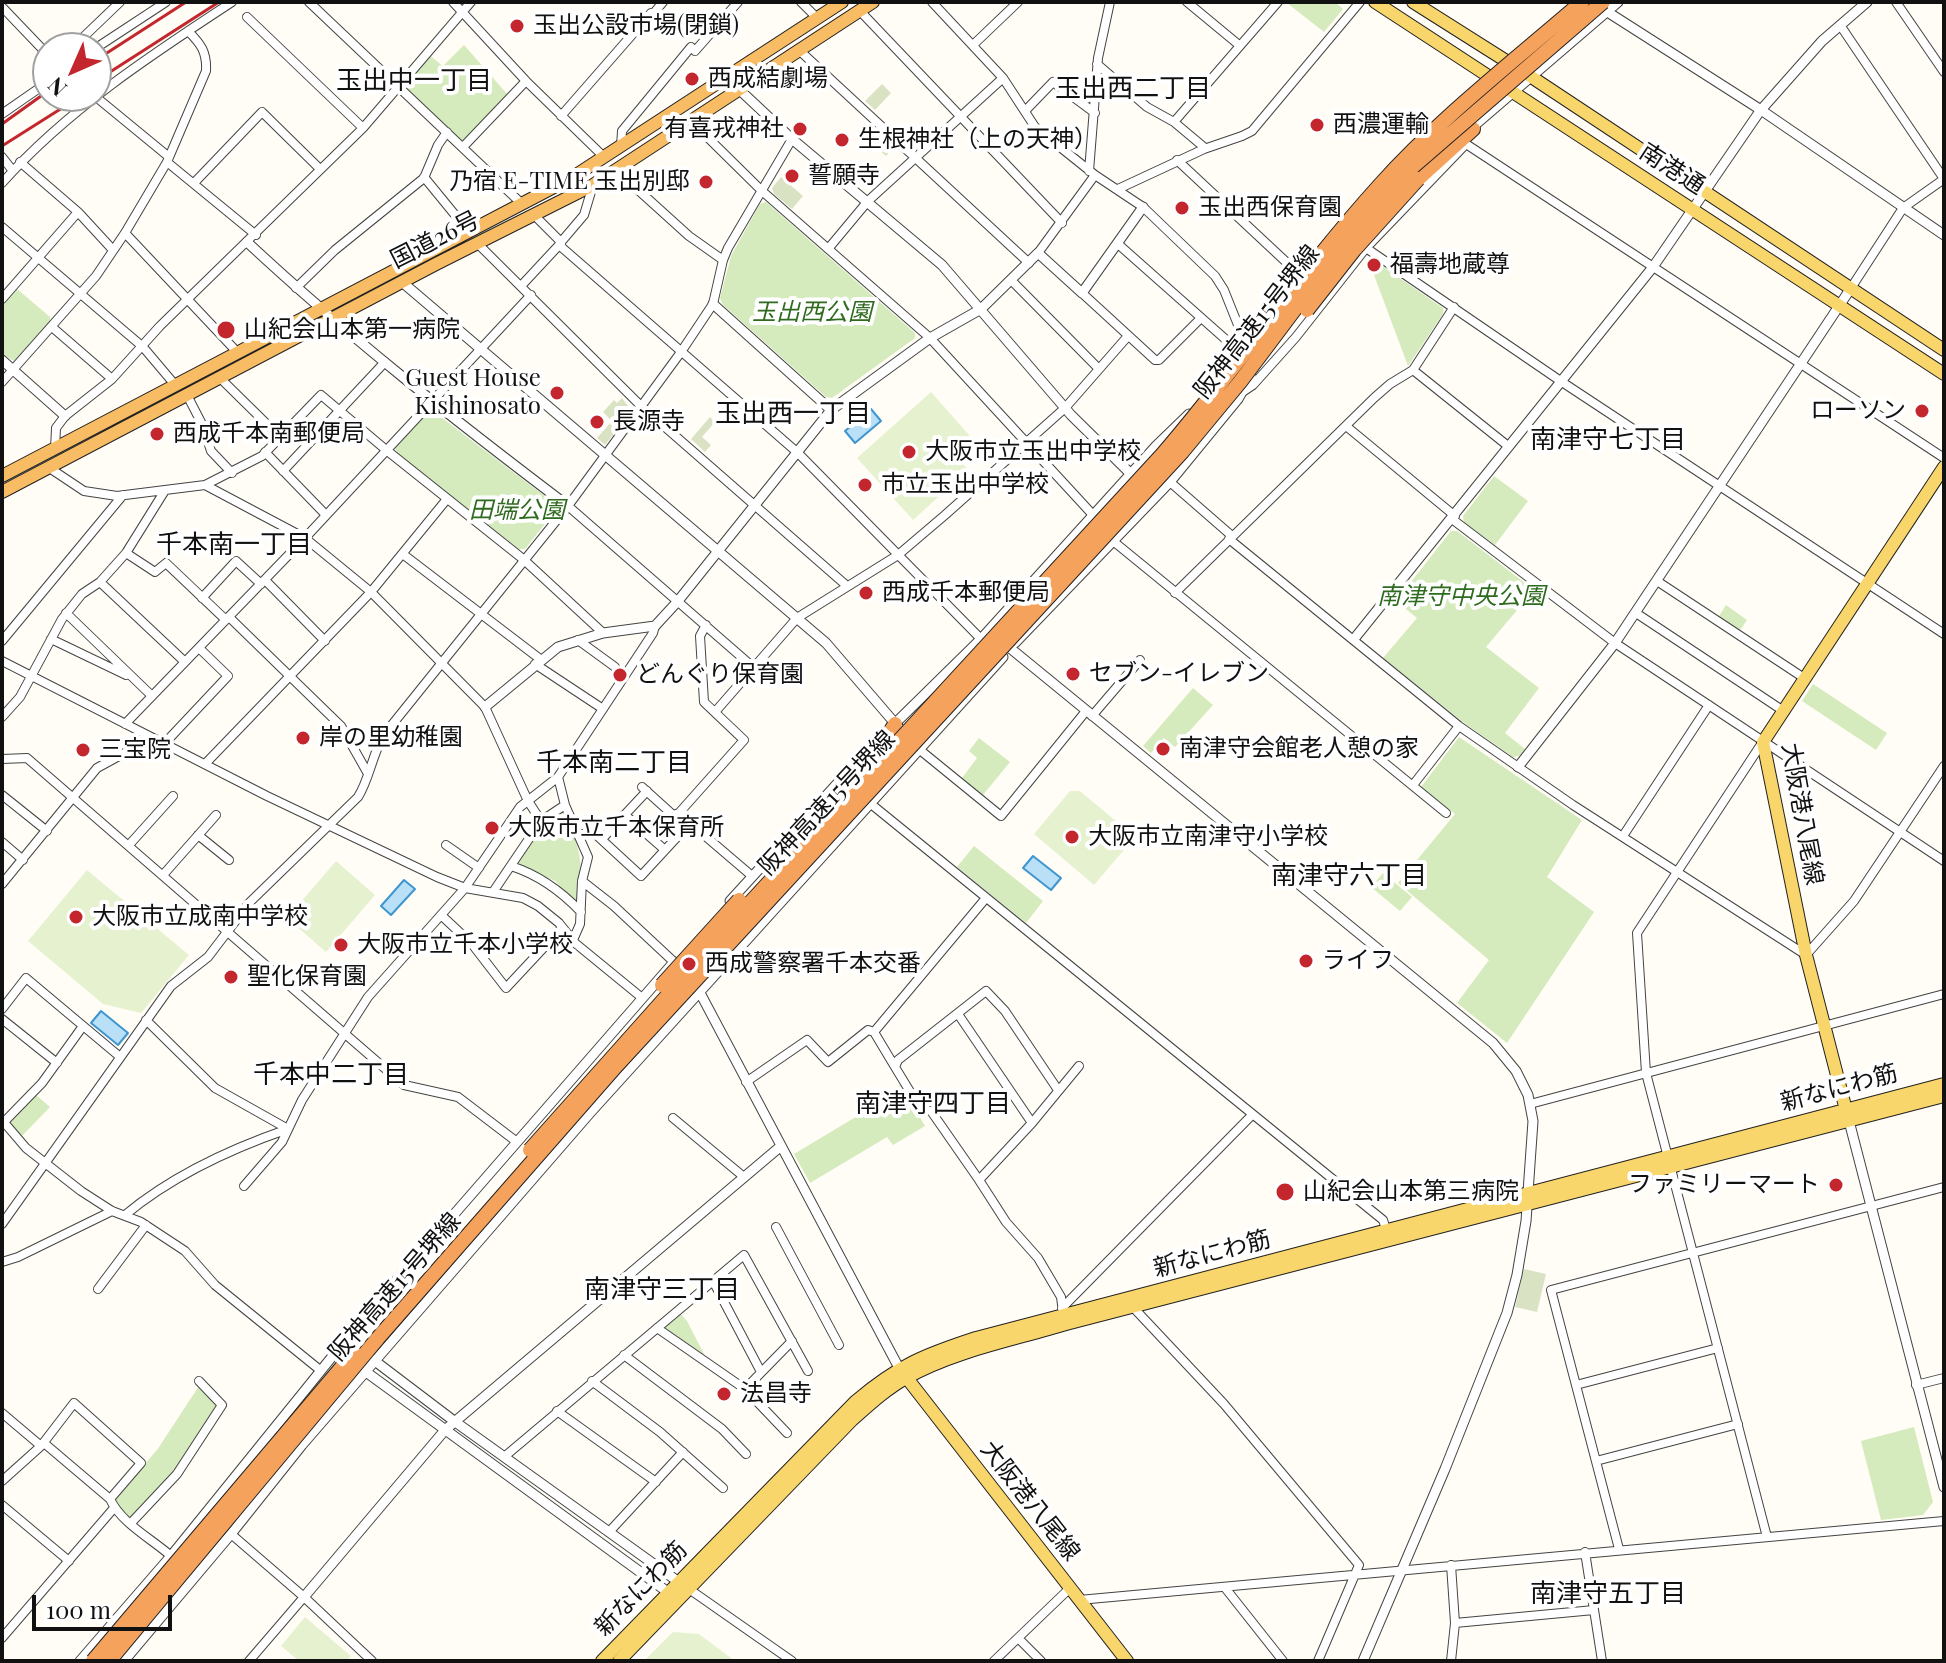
<!DOCTYPE html>
<html>
<head>
<meta charset="utf-8">
<style>
  body { margin:0 }
  #map { position:relative; width:1946px; height:1663px; overflow:hidden; background:#fffdf5; font-family:"Playfair Display",serif }
  canvas { display:block }
  .frame { position:absolute; inset:0; border:4px solid #111; pointer-events:none }
  .north { position:absolute; left:32px; top:32px; width:80px; height:80px; box-sizing:border-box; background:#fff; border:2px solid #a0a0a0; border-radius:50%; rotate:225deg; font-size:22px; font-weight:700; line-height:32px; text-align:center; color:#111 }
  .north::after { content:''; display:block; margin:auto; width:28px; height:36px; background:#c4262e; clip-path:polygon(50% 0,100% 100%,50% 72%,0 100%) }
  .scale { position:absolute; left:32px; top:1595px; width:140px; height:36px; box-sizing:border-box; border:4px solid #111; border-top:0; padding-left:10px; font-size:24px; line-height:28px; white-space:nowrap; color:#111; -webkit-text-stroke:6px #fff; paint-order:stroke }
</style>
</head>
<body>
<div id="map">
<canvas width="1946" height="1663"></canvas>
<div class="frame"></div>
<div class="north">N</div>
<div class="scale">100 m</div>
</div>
<script>
const ctx = document.querySelector('canvas').getContext('2d');
ctx.lineJoin = 'round';
function fill(path, color) { ctx.fillStyle = color; ctx.fill(path, 'evenodd'); }
function strokePath(path, color, width, dash) { ctx.strokeStyle = color; ctx.lineWidth = width; ctx.lineCap = dash ? 'butt' : 'round'; ctx.setLineDash(dash || []); ctx.stroke(path); }
function label(font, color, halo, rows, align = 'center') {
  ctx.font = font + ' "Playfair Display","Noto Sans JP",serif'; ctx.lineWidth = 8; ctx.setLineDash([]); ctx.textBaseline = 'middle'; ctx.strokeStyle = halo; ctx.fillStyle = color; for (const [text, x, y, turn = 0] of rows) {
    ctx.save(); ctx.translate(x, y); ctx.rotate((+turn || 0) * Math.PI / 180); ctx.textAlign = isNaN(turn) ? turn : align; if (halo) ctx.strokeText(text, 0, 0); ctx.fillText(text, 0, 0); ctx.restore();
  }
}
fill(new Path2D(`
  M1335,2L1343,9L1324,32L1287,3Z
  M464,45L508,95L461,143L403,88V84L428,54L443,66Z
  M766,202L915,333V338L832,398L826,397L723,305L720,298L731,256L760,204Z
  M1381,265L1443,308V314L1408,366L1374,275Z
  M17,289L50,317V321L14,361L2,354V304Z
  M428,411H433L555,504L556,510L525,549H519L397,454L395,447Z
  M1494,476L1528,501L1495,545L1464,522L1463,516Z
  M1451,531H1457L1534,590L1486,647L1539,688L1505,733L1525,749L1519,756L1513,757L1463,722L1383,658L1417,618L1396,601Z
  M1726,605L1747,620L1740,630L1719,616Z
  M1813,684L1887,733L1876,750L1802,701Z
  M1193,688L1213,705L1175,747L1164,738L1151,753L1143,746Z
  M1459,737L1582,820L1547,877L1594,912L1507,1043L1457,1003L1489,960L1398,883L1455,814L1421,787Z
  M979,738L1010,762L983,795L962,778L977,758L969,751Z
  M560,811L564,812C580,848 583,859 580,899L575,901L555,881L518,863L541,826Z
  M974,846L1043,901L1026,923L957,867Z
  M1383,873L1412,897L1400,911L1371,887Z
  M900,1085L925,1126L893,1145L887,1137L810,1183L794,1154L869,1109L867,1103Z
  M36,1095L50,1107L21,1137L10,1123Z
  M680,1313L687,1321L704,1354L700,1357L662,1327Z
  M199,1386L218,1404L175,1469L133,1518H129L115,1502V1498L157,1450Z
  M1914,1427L1933,1502L1923,1515L1881,1520L1861,1441Z`), '#d5ebbd');
fill(new Path2D(`
  M882,84L891,93L875,110L865,101Z
  M872,127L894,147L886,156L864,136Z
  M781,177L803,196L792,209L774,194L772,188Z
  M622,398L632,411L605,445L597,438L612,421L603,412L614,400L617,403Z
  M710,417L715,422L702,437L711,445L705,452L691,439Z
  M1524,1269L1546,1274L1537,1312L1515,1307Z`), '#d9e3c4');
fill(new Path2D(`
  M931,392L970,436L952,452L968,470L913,520L857,458Z
  M1070,791H1080L1135,837L1094,885L1034,834Z
  M336,861L375,895L326,952L287,918Z
  M87,870L189,955L141,1013L103,1004L28,941Z
  M305,1617L351,1656L347,1661H299L281,1646Z
  M673,1632L699,1634L735,1661H644Z`), '#e6f2cf');
const water = new Path2D(`
  M871,409L881,421L855,443L845,431Z
  M1033,856L1061,878L1051,890L1023,868Z
  M404,880L415,889L391,915L381,906Z
  M101,1011L128,1033L118,1045L91,1023Z`);
fill(water, '#b9e0f7');
strokePath(water, '#3f96cf', 2);
const minor = new Path2D(`
  M309,2L522,204
  M453,2L526,81L604,157
  M801,2L817,18
  M932,2L1003,78L1035,127L1095,175L1143,207L1215,276L1224,290L1246,345
  M1187,2L1239,45
  M1896,2L1944,72
  M3,8L48,55
  M860,11L1062,223
  M653,14L663,2
  M247,17L363,128
  M1840,25L1944,179
  M973,45L1018,2
  M72,48L120,2
  M96,48L166,2
  M695,51L738,2
  M800,51L1029,263
  M1097,64L1147,107L1174,122L1205,148
  M96,97L169,157
  M1025,111L1053,82L1095,113
  M2,114L48,82
  M561,116L651,13
  M692,122L762,191L930,338L1093,515
  M1174,122L1278,2
  M1466,144L1944,458
  M621,146L622,131L691,47
  M463,147L526,81
  M2,157L13,171
  M1177,160L1299,274
  M20,162L78,212L113,250
  M167,162L256,235
  M616,170L689,236L723,260
  M1089,171L1098,58L1110,2
  M424,177L469,232
  M2,183C67,110 151,55 232,2
  M194,183L262,112L320,169
  M1118,189L1204,149L1242,136L1252,131L1360,2
  M534,215L561,242L584,215L593,185
  M2,227L143,347L176,386
  M125,233L238,353
  M477,243L641,406L847,586
  M1118,244L1241,353
  M559,245L798,453L981,639
  M1366,248L1562,382L1944,634
  M828,249L868,201L1003,78
  M1038,253L1095,175
  M1011,280L1098,368
  M521,286L561,243
  M296,288L335,250L424,178L438,145L447,132
  M1851,288L1903,208L1944,179
  M1082,293L1155,360H1159L1201,318
  M531,295L305,538L371,592L485,707L528,801L541,821
  M2,299L78,212
  M52,327L112,379
  M1413,370L1508,446
  M220,378L280,437
  M2,382L96,276L125,233L167,162L206,71C207,52 201,44 188,31
  M1244,391L1253,385L1296,337L1366,248L1466,144
  M187,395L203,426L211,451L232,473
  M1346,426L1455,516
  M55,449L56,428L65,416L112,379L160,326L363,128L471,2
  M265,452L326,515
  M48,467L84,491L117,496L205,485L305,538L125,724
  M283,471L385,362
  M1170,482L1232,536
  M205,485L262,456L321,395L385,449L523,559L603,633
  M568,506L753,667
  M1452,519L1615,643L1944,861
  M1229,539L1459,726L1573,805L1806,955L1854,901L1944,766
  M1113,541L1446,813
  M126,553L155,572L166,563L226,620
  M404,555L540,659
  M265,580L325,641
  M1657,581L1804,678
  M100,582L185,662
  M1175,593L1374,398L1390,384L1413,370L1454,307
  M202,598L236,561L261,584
  M66,613L152,696
  M1636,613L1782,710
  M229,617L341,726L367,772
  M51,639L126,675
  M578,640L615,667
  M2,641L123,495
  M2,661L267,796L437,877L465,888L523,898L538,906L559,923L575,943L641,997
  M535,664L603,709
  M715,712L797,618L898,555L945,515L1065,408L1128,336
  M1092,716L1140,660
  M2,717L20,697L62,619L82,594L100,582L126,553L164,492
  M1762,743L1637,933L1646,1073L1767,1537
  M164,744L228,676L199,648
  M920,750L1001,816L1086,711
  M2,759L27,758L404,1085L458,1097L517,1142
  M205,764L371,592L447,499
  M1413,785L1459,726
  M642,787L673,815L679,813
  M2,795L47,831
  M871,804L1383,1220L1387,1232
  M565,805L588,857L582,881L580,924L573,940
  M625,815L665,850
  M690,823L752,876
  M198,835L229,860
  M1623,836L1709,705
  M580,838L590,829L641,876L690,823L679,813L744,740L704,702L700,636L706,625
  M602,839L647,791
  M2,842L23,860
  M129,845L173,796
  M446,845L479,868
  M511,866C539,875 561,891 581,912
  M163,875L216,815
  M582,881L614,906L674,962
  M2,884L97,768L152,738
  M493,892L541,821L565,805L558,777
  M441,915L472,944L506,988L562,928
  M2,1009L26,978L119,1056
  M958,1014L1032,1123
  M2,1019L57,1063
  M146,1020L215,1088L288,1129
  M874,1032L895,1067
  M746,1082L807,1040L828,1062L868,1030L874,1032L986,898
  M1530,1104L1944,994
  M673,1118L744,1177
  M2,1120L26,1148L81,1191L112,1211L141,1222L185,1251L215,1285L320,1370
  M4,1122L42,1083L83,1026
  M979,1180L931,1111L920,1108L895,1067L898,1060L986,991L1005,1011L1058,1090
  M244,1186L282,1142L302,1100L368,997L465,888L520,807L558,777L653,633L655,626
  M125,1215C173,1175 230,1149 288,1129
  M2,1224L171,986L208,957L250,902L358,797C369,780 372,756 383,736L568,506L681,352L713,304L723,260L728,248L792,139
  M776,1227L839,1345
  M2,1262L18,1257L112,1211
  M713,1281L761,1372
  M98,1289L146,1225
  M1130,1304L1224,1404L1359,1565L1318,1661
  M1062,1308L1252,1115
  M1064,1320L1061,1297L1038,1258L1006,1222L979,1180L1032,1123L1079,1066
  M657,1328L745,1389L787,1433
  M624,1355L722,1429L746,1454
  M592,1381L660,1432L723,1488
  M1576,1385L1718,1348
  M1916,1385L1944,1378
  M745,1389L792,1341
  M557,1411L656,1482
  M2,1413L41,1446
  M44,1443L110,1499C121,1523 152,1539 171,1556
  M504,1457L744,1255L808,1371
  M1596,1461L1738,1424
  M2,1481L41,1446L74,1403L141,1463L110,1499
  M2,1505L69,1561
  M131,1523L177,1474L222,1405L199,1381
  M609,1532L683,1452
  M231,1534L304,1597L372,1661
  M1619,1549L1551,1290L1944,1187
  M1585,1552L1602,1661
  M1451,1565L1455,1623L1451,1661
  M689,1589L792,1661
  M1226,1589L1283,1661
  M1079,1600C1367,1573 1655,1546 1944,1521
  M1455,1623L1594,1610
  M2,1638L114,1508
  M1018,1638L1041,1661
  M249,1661L304,1597
  M994,1661L1070,1588`);
const tertiary = new Path2D(`
  M1606,11L1761,110L1944,235
  M727,78L792,139L942,265L1071,415L1135,478
  M1469,130L1618,2
  M247,242C349,337 457,422 568,506
  M402,282L826,643L899,728
  M713,304L831,410
  M2,360L65,416
  M1354,639L1653,267L1760,111L1822,41L1867,2
  M1015,643L1170,482L1238,399L1251,376
  M1010,648L1493,1043L1516,1071L1528,1095L1533,1121L1526,1221L1517,1275L1507,1313L1445,1469L1363,1661
  M485,707L558,647L603,633L655,626L678,601L831,410L930,338L981,309L1038,253L1082,293L1143,207
  M1518,767L1615,643L1851,288
  M730,901L867,751L981,639L1156,446L1189,414
  M698,989L899,1368
  M1849,1121L1944,1487
  M346,1339L454,1421L683,1585
  M362,1369L669,1593L674,1592
  M304,1597L445,1430L781,1146
  M80,1661L171,1556L361,1321L674,962
  M124,1661L231,1534L302,1445L590,1113L1003,657`);
const primary = new Path2D(`
  M1375,2L1944,374
  M1413,2L1530,76L1944,350
  M1847,1114L1806,955L1763,742L1944,467
  M903,1373L1127,1661
  M602,1661L856,1401C899,1365 924,1355 976,1338L1944,1084
  M619,1661L852,1420C869,1405 886,1389 906,1378C954,1351 1013,1340 1066,1324L1944,1096`);
const trunk = new Path2D(`
  M2,476L573,177L842,2
  M2,492L436,264L593,185L873,2`);
const motorway = new Path2D(`
  M1418,179L1473,129
  M884,743L895,724`);
strokePath(minor, '#444', 10);
strokePath(tertiary, '#444', 11);
strokePath(primary, '#222', 14);
strokePath(trunk, '#222', 14);
strokePath(motorway, '#222', 16);
strokePath(minor, '#fff', 8);
strokePath(tertiary, '#fff', 9);
strokePath(primary, '#f9d66b', 12);
strokePath(trunk, '#f7bc64', 12);
strokePath(motorway, '#f5a25d', 14);
strokePath(new Path2D(`
  M96,60L186,2
  M96,81L219,2
  M2,124L48,91
  M2,146L81,96`), '#c4262e', 3);
const motorwayBridge = new Path2D(`
  M1307,310L1354,250L1418,179
  M662,985L739,900
  M530,1150L751,902L1162,455C1238,367 1302,271 1380,185C1440,118 1514,61 1582,2
  M93,1661L354,1353
  M109,1661L378,1338L617,1065L1182,452L1240,382L1337,253L1409,170L1603,2`);
strokePath(motorwayBridge, '#222', 16, []);
strokePath(motorwayBridge, '#f5a25d', 14);
for (const [x, y, r, color] of [
  [517,26,8,"#c4262e"],
  [692,79,8,"#c4262e"],
  [1317,125,8,"#c4262e"],
  [800,129,8,"#c4262e"],
  [842,140,8,"#c4262e"],
  [792,176,8,"#c4262e"],
  [706,182,8,"#c4262e"],
  [1182,208,8,"#c4262e"],
  [1374,265,8,"#c4262e"],
  [226,330,10,"#c4262e"],
  [557,393,8,"#c4262e"],
  [1922,411,8,"#c4262e"],
  [597,422,8,"#c4262e"],
  [157,434,8,"#c4262e"],
  [909,452,8,"#c4262e"],
  [865,485,8,"#c4262e"],
  [866,593,8,"#c4262e"],
  [1073,674,8,"#c4262e"],
  [620,675,8,"#c4262e"],
  [303,738,8,"#c4262e"],
  [1163,749,8,"#c4262e"],
  [83,750,8,"#c4262e"],
  [492,828,8,"#c4262e"],
  [1072,837,8,"#c4262e"],
  [76,917,8,"#c4262e"],
  [341,945,8,"#c4262e"],
  [1306,961,8,"#c4262e"],
  [689,964,8,"#c4262e"],
  [231,977,8,"#c4262e"],
  [1836,1185,8,"#c4262e"],
  [1285,1192,10,"#c4262e"],
  [724,1394,8,"#c4262e"]
]) { const dot = new Path2D(); dot.arc(x, y, r, 0, 2 * Math.PI); ctx.fillStyle = color; ctx.fill(dot); strokePath(dot, '#fff', 3); }
label('24px', '#111', '#fff', [
  ["玉出公設市場(閉鎖)",533,26],
  ["西成結劇場",708,79],
  ["西濃運輸",1333,125],
  ["有喜戎神社",784,129,"right"],
  ["生根神社（上の天神）",858,140],
  ["誓願寺",808,176],
  ["乃宿 E-TIME 玉出別邸",690,182,"right"],
  ["玉出西保育園",1198,208],
  ["福壽地蔵尊",1390,265],
  ["山紀会山本第一病院",244,330],
  ["Guest House",541,379,"right"],
  ["Kishinosato",541,407,"right"],
  ["ローソン",1906,411,"right"],
  ["長源寺",613,422],
  ["西成千本南郵便局",173,434],
  ["大阪市立玉出中学校",925,452],
  ["市立玉出中学校",881,485],
  ["西成千本郵便局",882,593],
  ["セブン-イレブン",1089,674],
  ["どんぐり保育園",636,675],
  ["岸の里幼稚園",319,738],
  ["南津守会館老人憩の家",1179,749],
  ["三宝院",99,750],
  ["大阪市立千本保育所",508,828],
  ["大阪市立南津守小学校",1088,837],
  ["大阪市立成南中学校",92,917],
  ["大阪市立千本小学校",357,945],
  ["ライフ",1322,961],
  ["西成警察署千本交番",705,964],
  ["聖化保育園",247,977],
  ["ファミリーマート",1820,1185,"right"],
  ["山紀会山本第三病院",1303,1192],
  ["法昌寺",740,1394]
], 'left');
label('24px', '#111', '#fff', [
  ["南港通",1672,169,33],
  ["国道26号",435,240,-27],
  ["阪神高速15号堺線",1257,322,-52],
  ["阪神高速15号堺線",827,803,-47],
  ["大阪港八尾線",1802,814,80],
  ["新なにわ筋",1839,1088,-15],
  ["新なにわ筋",1212,1254,-15],
  ["阪神高速15号堺線",395,1287,-49],
  ["大阪港八尾線",1030,1501,52],
  ["新なにわ筋",641,1589,-46]
]);
label('italic 24px', '#2f6b1f', '#fff', [
  ["玉出西公園",812,313],
  ["田端公園",517,511],
  ["南津守中央公園",1461,597]
]);
label('26px', '#111', '#fff', [
  ["玉出中一丁目",414,81],
  ["玉出西二丁目",1133,89],
  ["玉出西一丁目",793,414],
  ["南津守七丁目",1608,440],
  ["千本南一丁目",234,545],
  ["千本南二丁目",614,763],
  ["南津守六丁目",1349,876],
  ["千本中二丁目",331,1075],
  ["南津守四丁目",933,1104],
  ["南津守三丁目",662,1290],
  ["南津守五丁目",1608,1594]
]);
</script>
</body>
</html>
